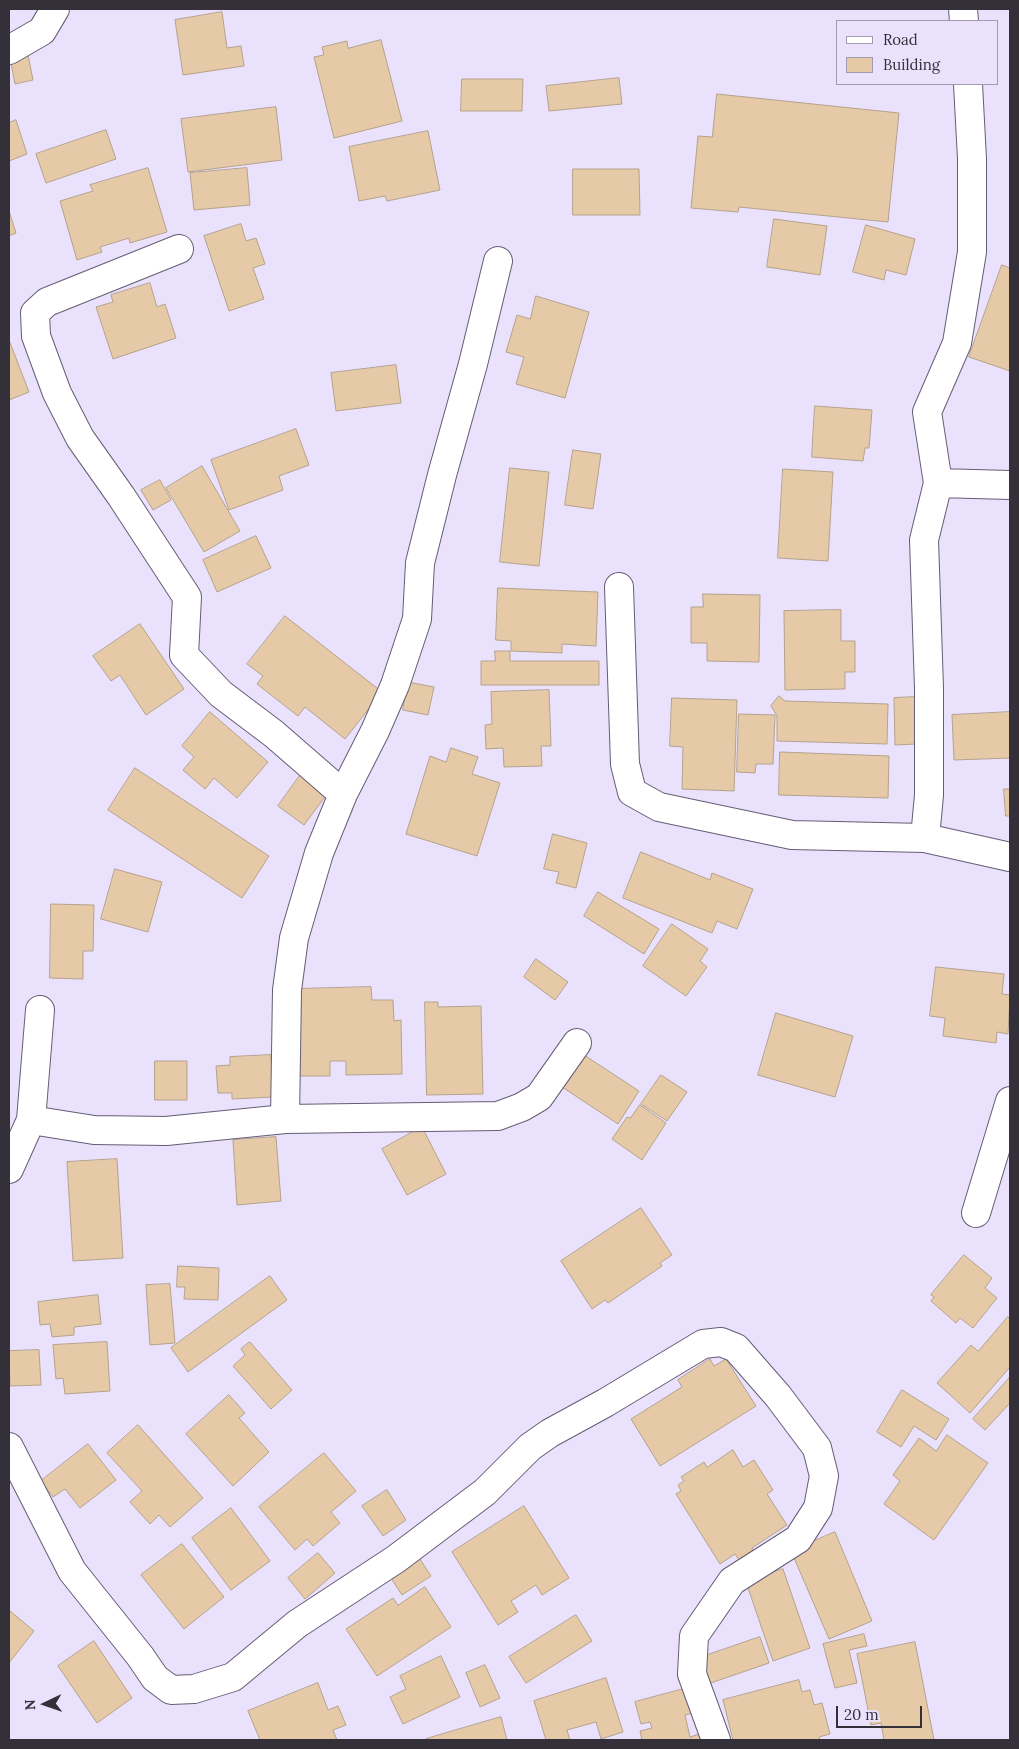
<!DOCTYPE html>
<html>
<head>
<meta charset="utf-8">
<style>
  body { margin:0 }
  #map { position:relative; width:1019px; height:1749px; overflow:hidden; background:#eae2fd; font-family:Lora,serif }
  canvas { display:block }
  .frame { position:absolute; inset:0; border:10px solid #33303a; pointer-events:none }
  .legend { position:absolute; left:836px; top:20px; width:162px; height:65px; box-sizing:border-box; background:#eae2fd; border:1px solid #a19baf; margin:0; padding:6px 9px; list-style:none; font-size:15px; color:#33303a }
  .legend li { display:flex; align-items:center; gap:10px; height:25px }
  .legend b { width:25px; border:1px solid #a19baf }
  .north { position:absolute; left:20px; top:1679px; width:50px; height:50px; -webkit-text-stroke:4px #eae2fd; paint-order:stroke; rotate:267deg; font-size:14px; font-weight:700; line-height:20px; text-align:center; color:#33303a }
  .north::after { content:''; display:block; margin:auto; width:18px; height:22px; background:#33303a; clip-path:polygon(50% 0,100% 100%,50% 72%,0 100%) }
  .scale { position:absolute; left:836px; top:1706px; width:86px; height:22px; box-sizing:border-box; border:2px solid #33303a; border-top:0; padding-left:6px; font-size:15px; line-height:18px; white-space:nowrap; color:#33303a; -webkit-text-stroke:4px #eae2fd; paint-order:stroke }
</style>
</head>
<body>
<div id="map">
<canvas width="1019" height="1749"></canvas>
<div class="frame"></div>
<ul class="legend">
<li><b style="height:6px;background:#fff"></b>Road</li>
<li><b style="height:14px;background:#e6caa8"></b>Building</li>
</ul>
<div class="north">N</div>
<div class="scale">20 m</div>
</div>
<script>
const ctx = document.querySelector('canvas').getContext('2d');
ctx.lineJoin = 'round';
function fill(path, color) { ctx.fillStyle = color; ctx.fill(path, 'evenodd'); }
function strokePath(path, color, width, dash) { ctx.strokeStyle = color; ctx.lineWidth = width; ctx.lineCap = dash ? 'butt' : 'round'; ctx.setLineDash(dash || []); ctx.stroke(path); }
const building = new Path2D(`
  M222,12L227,48L241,46L244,66L183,75L175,20Z
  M381,40L402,121L334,138L314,57L324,55L322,47L347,41L348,48Z
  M28,55L33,80L15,84L10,58Z
  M619,78L622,104L549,111L546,86Z
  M462,79H523L522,111H461Z
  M717,94L899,113L888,222L739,207L738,212L691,208L698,136L712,137Z
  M276,107L282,160L188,172L181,119Z
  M16,120L27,154L9,161V123Z
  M106,130L116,159L46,183L36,154Z
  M428,131L440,190L387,201L385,196L359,201L349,147Z
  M148,168L167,232L130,243L129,238L100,247L102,252L77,260L60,201L93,191L90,185Z
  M247,168L250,205L194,210L190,173Z
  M573,169H639L640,215H573Z
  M9,211L16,233L9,236Z
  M774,219L827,226L820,275L767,267Z
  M241,224L246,241L256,238L265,264L253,268L264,299L229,311L204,236Z
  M866,225L915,239L906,275L886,270L884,280L853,272Z
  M1002,265L1010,268V371L969,357Z
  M150,283L157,307L165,304L176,338L113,359L96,307L113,302L111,295Z
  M536,296L589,312L565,398L516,384L524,357L506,352L517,315L530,319Z
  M9,340L29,392L9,400Z
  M396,365L401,403L336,411L331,373Z
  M815,406L872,410L869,448H865L863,461L812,457Z
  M296,429L309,465L279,476L283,490L229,510L211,460Z
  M573,450L601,454L593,509L565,505Z
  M202,466L240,531L204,552L166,488Z
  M510,468L549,472L539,566L500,562Z
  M783,469L833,472L828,561L778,558Z
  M160,480L171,500L153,510L141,490Z
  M256,536L271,568L217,592L203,560Z
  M498,588L598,592L596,646L562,644V653L511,651V641L496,640Z
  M703,594L760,595L759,662L707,661V643H691V607H703Z
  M841,610V641H855V672H845V689L785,690L784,611Z
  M285,616L382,692L345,739L305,707L298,716L257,684L263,676L247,664Z
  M140,624L184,689L146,715L120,675L111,681L93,656Z
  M495,651H510V661H599V685H481V661H495Z
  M408,682L434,687L428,715L403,710Z
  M549,690L551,746H541L542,766L504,767L503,748L486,749L485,725L492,724L491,692Z
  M779,696L785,701L888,704L887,744L777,741V716L771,706Z
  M916,697L917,744L895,745L894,698Z
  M672,698L737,700L734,791L682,789L683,747L670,746Z
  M210,712L268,762L237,798L214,778L205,789L183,770L194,757L182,746Z
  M1010,712V758L954,760L952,715Z
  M739,714L775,715L773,764H756L755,773L737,772Z
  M451,748L478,757L472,774L500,783L477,856L406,834L430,756L446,762Z
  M780,752L889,756L888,798L779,795Z
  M135,768L269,856L242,898L108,810Z
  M301,774L327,794L304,825L278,806Z
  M1004,789H1010V816H1006Z
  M553,834L587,843L576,888L556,883L559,872L544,869Z
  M641,852L710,880L712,873L753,889L737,929L717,921L712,933L623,898Z
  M115,869L162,882L148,932L101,919Z
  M598,892L659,929L644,954L584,916Z
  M51,904L94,905L93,951H83V979L50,978Z
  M672,924L708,949L700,961L707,967L686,996L643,966Z
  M536,959L568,982L555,1000L524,977Z
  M936,967L1004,974L1002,994L1010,995L1008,1034L997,1032L996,1043L943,1036L945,1018L930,1016Z
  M371,987L372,1000H393L394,1021L401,1020L402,1074L346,1075V1061H330V1076H297L295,989Z
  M425,1002H438V1007L481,1006L483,1094L427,1095Z
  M776,1013L853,1036L835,1097L758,1075Z
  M581,1053L639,1091L618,1124L559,1085Z
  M271,1055L273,1097L232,1099V1093H218L216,1066L230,1065V1057Z
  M155,1061H187V1100H155Z
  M661,1075L687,1092L667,1121L641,1104Z
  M640,1105L666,1123L642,1160L612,1139L627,1117L630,1118Z
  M422,1127L446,1174L407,1195L382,1149Z
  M276,1137L281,1201L237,1205L233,1140Z
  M117,1159L123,1258L73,1261L67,1162Z
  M641,1208L672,1255L660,1263L662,1266L608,1303L605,1300L592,1309L561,1261Z
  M964,1255L992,1278L985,1288L997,1298L973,1328L960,1318L956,1323L931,1301L934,1297L931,1295Z
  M178,1266L219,1268L218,1300L184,1299L185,1287H177Z
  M270,1276L287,1300L188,1372L171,1348Z
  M170,1284L175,1343L150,1345L146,1285Z
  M98,1295L101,1324L74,1327V1335L52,1337L50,1324L40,1325L38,1302Z
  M1008,1317L1010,1319V1367L970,1413L937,1383L971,1345L978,1351Z
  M107,1342L110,1391L65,1394L63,1378L56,1379L53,1345Z
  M250,1342L292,1390L271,1409L233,1366L245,1355L241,1349Z
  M39,1350L41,1385L10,1386L9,1351Z
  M710,1359L714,1366L726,1359L756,1406L660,1466L631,1419L682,1387L678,1380Z
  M1010,1377V1403L985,1430L973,1419Z
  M902,1390L949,1419L936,1440L914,1426L901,1447L877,1432Z
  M229,1395L245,1413L239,1418L269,1452L233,1486L186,1434Z
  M138,1425L203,1498L170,1527L159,1515L150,1524L130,1502L142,1491L107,1453Z
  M947,1435L988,1463L934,1540L884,1504L900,1481L893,1475L919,1438L936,1451Z
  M88,1444L116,1480L80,1508L65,1489L53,1497L41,1481Z
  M733,1450L743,1467L754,1460L773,1490L767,1494L787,1525L752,1548L753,1550L739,1560L735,1554L720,1564L676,1494L681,1491L678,1485L684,1481L681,1477L704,1462L707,1467Z
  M324,1453L356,1491L331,1512L340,1523L313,1546L307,1539L295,1550L259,1507Z
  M387,1490L406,1520L383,1536L362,1506Z
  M524,1506L569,1578L542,1595L536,1585L511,1601L518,1612L498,1625L452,1552Z
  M231,1508L270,1561L231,1590L192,1538Z
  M835,1532L872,1621L829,1639L791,1551Z
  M182,1544L224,1597L184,1629L141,1575Z
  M318,1553L335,1573L305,1599L288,1578Z
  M416,1553L431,1576L402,1595L387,1572Z
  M783,1569L810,1648L773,1661L746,1582Z
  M425,1587L451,1627L377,1676L346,1629L393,1598L398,1605Z
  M9,1610L34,1631L9,1663Z
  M576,1615L592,1641L526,1683L509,1657Z
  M864,1634L867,1646L849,1650L857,1683L835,1688L823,1644Z
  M760,1637L769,1663L705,1685L696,1659Z
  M94,1641L132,1698L97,1723L58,1666Z
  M915,1642L934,1740H884L881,1723L871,1725L857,1654Z
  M441,1656L460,1697L403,1724L390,1697L406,1689L400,1676Z
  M485,1665L500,1698L480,1707L466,1673Z
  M606,1678L623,1732L601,1739L596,1722L567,1730L570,1740H546L534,1701Z
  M799,1680L802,1692L810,1690L814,1705L822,1703L830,1734L819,1737L820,1740H733L723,1700Z
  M318,1683L328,1710L338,1706L346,1725L333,1730L337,1740H260L248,1711Z
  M691,1687L698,1712L685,1715L690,1737L699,1734L701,1740H642L640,1731L652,1728L650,1722L641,1724L635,1702Z
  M501,1717L507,1740H426V1739Z`);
fill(building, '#e6caa8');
strokePath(building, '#b4a18b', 1);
const minor = new Path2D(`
  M963,9L964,21
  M9,50L42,31L55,9
  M179,249L47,302L35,313L36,336L57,393L80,438L121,496L187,597L184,655L221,694L274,734L343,794
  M938,483L1010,485
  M619,587L625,764L632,792L659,807L792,835L925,838L1010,857
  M925,838L929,795V688L924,540L938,483L927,412L957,343L972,252V159L968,84
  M285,1119L287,990L294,938L319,853L343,794L375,731L395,685L417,619L420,563L442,475L473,364L498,261
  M31,1120L94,1130L166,1131L285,1119L498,1116L522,1107L539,1097L577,1043
  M9,1169L31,1120L40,1010
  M976,1213L1010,1101
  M9,1447L72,1571L140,1656L155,1678L171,1690L194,1689L233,1677L297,1624L396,1559L485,1492L530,1447L550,1433L605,1403L703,1344L721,1342L736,1348L778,1396L817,1448L824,1476L818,1508L798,1539L732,1581L694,1636L692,1674L716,1740`);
strokePath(minor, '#645d74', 30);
strokePath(minor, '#fff', 28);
</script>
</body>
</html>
